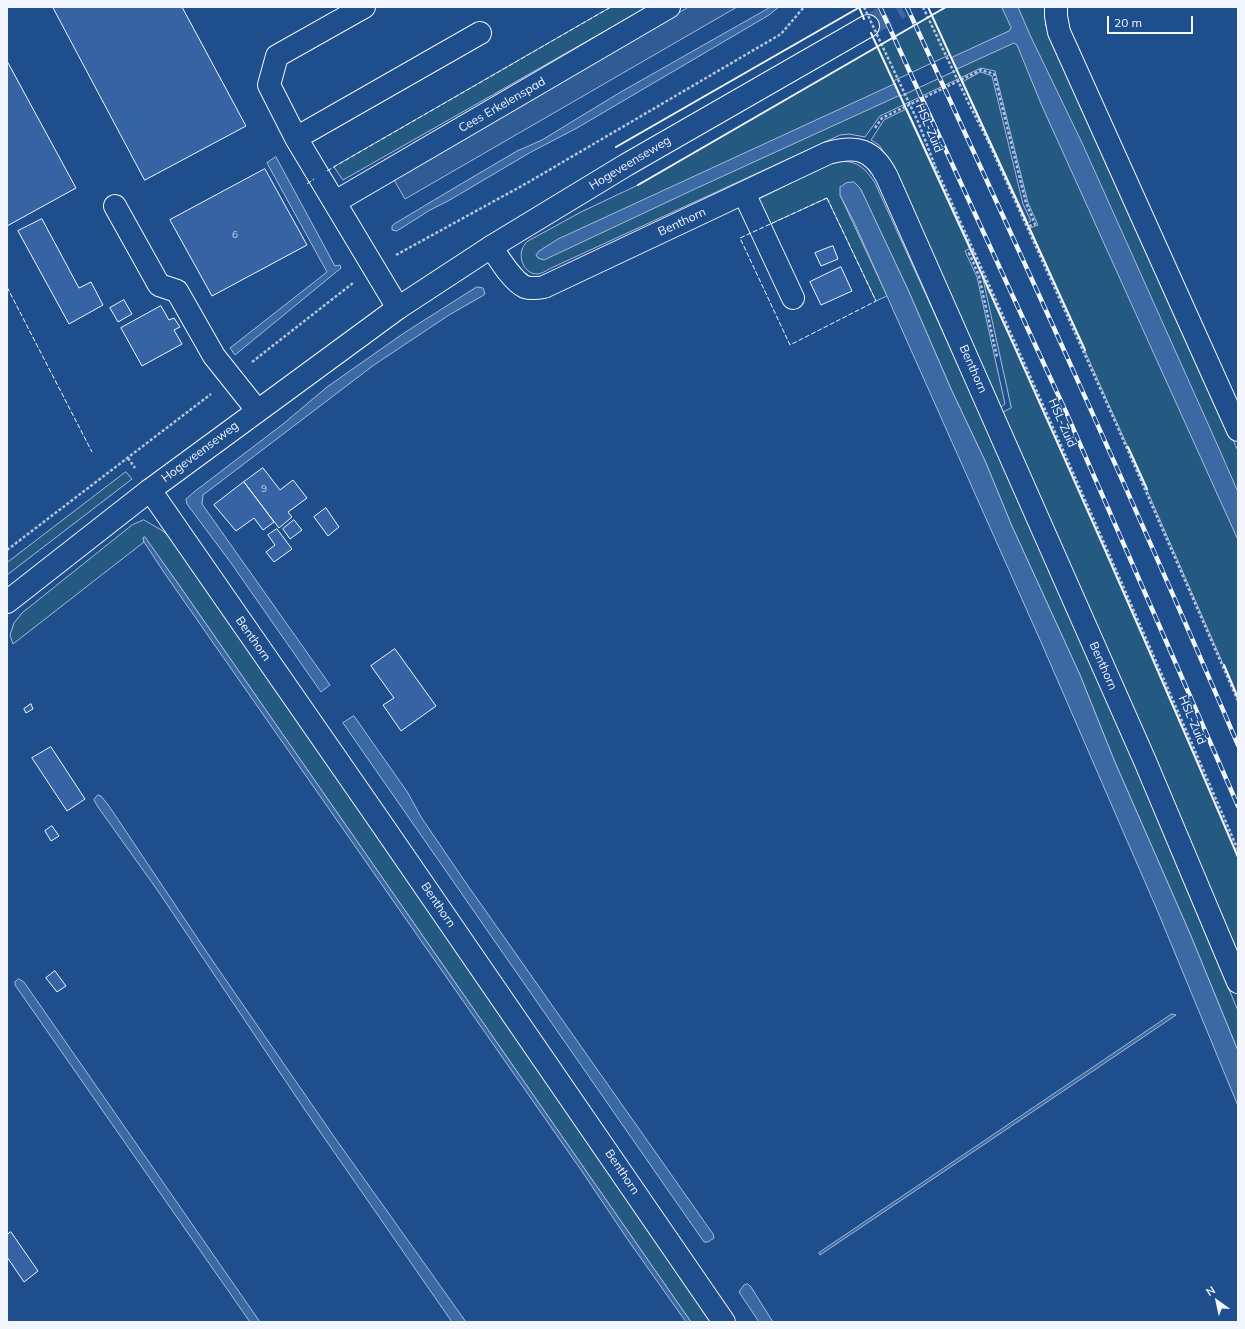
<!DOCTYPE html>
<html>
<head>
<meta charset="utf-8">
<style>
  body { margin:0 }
  #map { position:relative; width:1245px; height:1329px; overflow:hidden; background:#1f4e8c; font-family:Mulish,sans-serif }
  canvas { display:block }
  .frame { position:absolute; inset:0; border:8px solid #f2f6ff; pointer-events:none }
  .north { position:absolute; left:1197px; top:1281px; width:40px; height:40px; -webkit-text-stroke:3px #1f4e8c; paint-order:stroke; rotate:327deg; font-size:11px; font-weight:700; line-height:16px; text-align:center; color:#f2f6ff }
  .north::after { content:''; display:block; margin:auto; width:14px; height:18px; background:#f2f6ff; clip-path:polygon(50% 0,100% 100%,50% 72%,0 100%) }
  .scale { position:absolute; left:1107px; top:16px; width:86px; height:18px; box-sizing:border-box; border:2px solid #f2f6ff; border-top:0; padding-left:5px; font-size:12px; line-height:14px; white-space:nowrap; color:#f2f6ff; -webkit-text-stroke:3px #1f4e8c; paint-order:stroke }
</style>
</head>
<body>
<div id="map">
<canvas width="1245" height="1329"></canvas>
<div class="frame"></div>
<div class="north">N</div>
<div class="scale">20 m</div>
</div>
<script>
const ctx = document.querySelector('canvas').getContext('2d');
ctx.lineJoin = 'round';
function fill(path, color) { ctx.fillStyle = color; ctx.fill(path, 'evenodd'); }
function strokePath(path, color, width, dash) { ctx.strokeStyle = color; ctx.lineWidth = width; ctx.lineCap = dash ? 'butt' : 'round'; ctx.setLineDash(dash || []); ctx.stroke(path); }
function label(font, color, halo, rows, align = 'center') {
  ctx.font = font + ' Mulish,sans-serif'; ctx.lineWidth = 3; ctx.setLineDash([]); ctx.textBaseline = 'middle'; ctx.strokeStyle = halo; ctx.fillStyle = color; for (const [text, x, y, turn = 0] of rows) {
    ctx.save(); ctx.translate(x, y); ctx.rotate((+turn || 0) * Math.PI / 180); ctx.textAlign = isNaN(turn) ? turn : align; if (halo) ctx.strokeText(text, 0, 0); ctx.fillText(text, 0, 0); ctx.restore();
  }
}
const green = new Path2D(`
  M611,7H647L343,180L334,167Z
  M946,7H1060L1045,24L1147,245L1238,451V698L1139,472L1030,228L1038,225L1028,203L995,71L981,68L880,116L865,137L849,134L840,135L549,269C546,271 541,274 537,274C522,274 515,251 528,241L581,212L638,185Z
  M981,72L992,76L1023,204L1031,221L1028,223L963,82Z
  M907,109L971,248L965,251L977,277L1005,404L1001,407L889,160L879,145L871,140L884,120Z
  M841,161C858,161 866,169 875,183L982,418L1137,766L1238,1011V1051L1191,936L1114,760L1080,675L1011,524L986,463L951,389L909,292L860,188L840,195L887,296L876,301L827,198L768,225L757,200L829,164Z
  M982,274L1096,529L1238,857V953L1154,756L1003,412L1011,408Z
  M126,472L132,479L7,575V563Z
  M144,520L163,531L187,554L718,1322H691L179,585L145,538L143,539L144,542L13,644L10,635L14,623L22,613L132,525Z`);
fill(green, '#245a82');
strokePath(green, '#a8bbd7', 1);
const parking = new Path2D(`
  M689,7H737L405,199L393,178Z`);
fill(parking, '#305b95');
strokePath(parking, '#a8bbd7', 1);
const water = new Path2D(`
  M771,7H779L769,15L577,128L531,152L448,201L430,210L397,231L392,230V226L394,224L461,184L517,151L542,140L619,93Z
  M1002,7H1018L1030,35L1083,145L1217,444L1238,492V540L1042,106L1017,45L1014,43L697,188L544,260L538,258L536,255L539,251L558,239L1009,31L1011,28Z
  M276,157L335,266L340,265L341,268L235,355L230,348L327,272L267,163Z
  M854,182L860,188L864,196L909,292L951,389L986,463L1011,524L1080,675L1114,760L1191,936L1238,1051V1106L1158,912L1041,642L854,222L840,195V187L846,183Z
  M477,287L483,288L485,293L484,295L449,315L374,365L203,495L202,504L330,685L321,692L231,563L187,504L186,499L194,492L283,424L327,387L404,333Z
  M145,537L179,585L691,1322H686L628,1240L581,1170L163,571L144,542L143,538Z
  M354,716L408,793L421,817L466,883L713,1234L714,1238L708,1242H704L343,723Z
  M98,795L101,796L109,806L210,957L335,1138L466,1322H452L307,1113L158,891L98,807L94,800Z
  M19,979L24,982L260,1322H250L15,985V982Z
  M1172,1014L1176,1015L820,1255L819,1253Z
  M748,1284L751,1287L773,1322H759L739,1292L744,1285Z`);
fill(water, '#3b69a3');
strokePath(water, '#a8bbd7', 1);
const pier = new Path2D(`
  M950,55L957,70L901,96L894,81Z`);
fill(pier, '#1f4e8c');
strokePath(pier, '#a8bbd7', 1);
const building = new Path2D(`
  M53,7H182L246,126L145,180Z
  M7,61L76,188L7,226Z
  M265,169L307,245L212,296L170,220Z
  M42,219L79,288L91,282L103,305L69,324L18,231Z
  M833,246L838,259L821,266L815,253Z
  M841,267L852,291L821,305L810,282Z
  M124,300L132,314L118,322L110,308Z
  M161,306L169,320L174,318L180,327L174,330L182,344L142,366L121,328Z
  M263,468L280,490L293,480L307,498L288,512L292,517L279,528L244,482Z
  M244,482L274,522L263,530L254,518L236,531L214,505Z
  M326,508L339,527L328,536L314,517Z
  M294,520L302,530L290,539L283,529Z
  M277,529L292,549L274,562L266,552L275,545L268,535Z
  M395,649L436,706L401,731L383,705L394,698L371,666Z
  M31,704L33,709L26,713L24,709Z
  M51,747L85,799L67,811L32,758Z
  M52,826L59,836L51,841L45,831Z
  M55,971L66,986L57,992L46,978Z
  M11,1232L38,1271L24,1282L7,1257V1235Z`);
fill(building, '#3563a3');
strokePath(building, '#f2f6ff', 1);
strokePath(new Path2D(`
  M868,26L901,7`), '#3f679d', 22, [22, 11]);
const minor = new Path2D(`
  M364,7L277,56L269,85L296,138L398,308
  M1056,7V16L1059,32L1238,430
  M296,138L480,33
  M744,193L793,298
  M335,202L669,7
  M115,206L159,285L177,291L214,356L257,410
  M491,247C499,258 512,281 525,287C531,289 538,288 544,287L828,153C856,145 873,149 887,177L1145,761L1238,982
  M150,490L381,823L724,1322`);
const major = new Path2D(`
  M7,602L150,490L398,308L491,247L626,165L868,26`);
strokePath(minor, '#f2f6ff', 24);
strokePath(major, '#f2f6ff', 24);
strokePath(new Path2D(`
  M875,128L882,118L981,70L994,74L1026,203L1035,224L1027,227
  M988,141L1114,419L1238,701
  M935,166C1039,393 1139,621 1238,850
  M974,251L969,253L979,276L997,357
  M396,255L527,183L781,34L804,7
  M252,362L353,283
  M128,458L135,468
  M7,550L211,394`), '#b3c4dc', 2.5, [3, 2]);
strokePath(minor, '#1f4e8c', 22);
strokePath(major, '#1f4e8c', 22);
const rail = new Path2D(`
  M880,7L1066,412L1238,806
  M907,7C1020,252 1132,497 1238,745`);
strokePath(rail, '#f2f6ff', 4.5);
strokePath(rail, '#1f4e8c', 3, [9]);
strokePath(new Path2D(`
  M864,7L919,124L935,166
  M923,7L968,102L988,141`), '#b3c4dc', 2.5, [3, 2]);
strokePath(new Path2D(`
  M327,171L611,7
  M307,184L314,179
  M827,198L876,301L790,345L740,238Z
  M7,287L92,452`), '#f2f6ff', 1, [5, 2]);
strokePath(new Path2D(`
  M859,7L864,19
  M928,7L1085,350
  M871,33C998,306 1120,580 1238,857
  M616,147L860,7
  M638,185L946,7
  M1128,447L1147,489
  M1224,665L1238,698`), '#f2f6ff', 2);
label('10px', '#c3d1e8', null, [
  ["6",235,235],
  ["9",264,489]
]);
label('12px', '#f2f6ff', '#1f4e8c', [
  ["Cees Erkelenspad",502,105,-30],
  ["HSL-Zuid",929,128,67],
  ["Hogeveenseweg",630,163,-31],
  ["Benthorn",682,222,-25],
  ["Benthorn",973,369,66],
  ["HSL-Zuid",1062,423,66],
  ["Hogeveenseweg",200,452,-37],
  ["Benthorn",253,639,55],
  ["Benthorn",1103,666,66],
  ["HSL-Zuid",1192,720,67],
  ["Benthorn",438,905,56],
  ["Benthorn",622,1172,56]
]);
</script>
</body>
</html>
